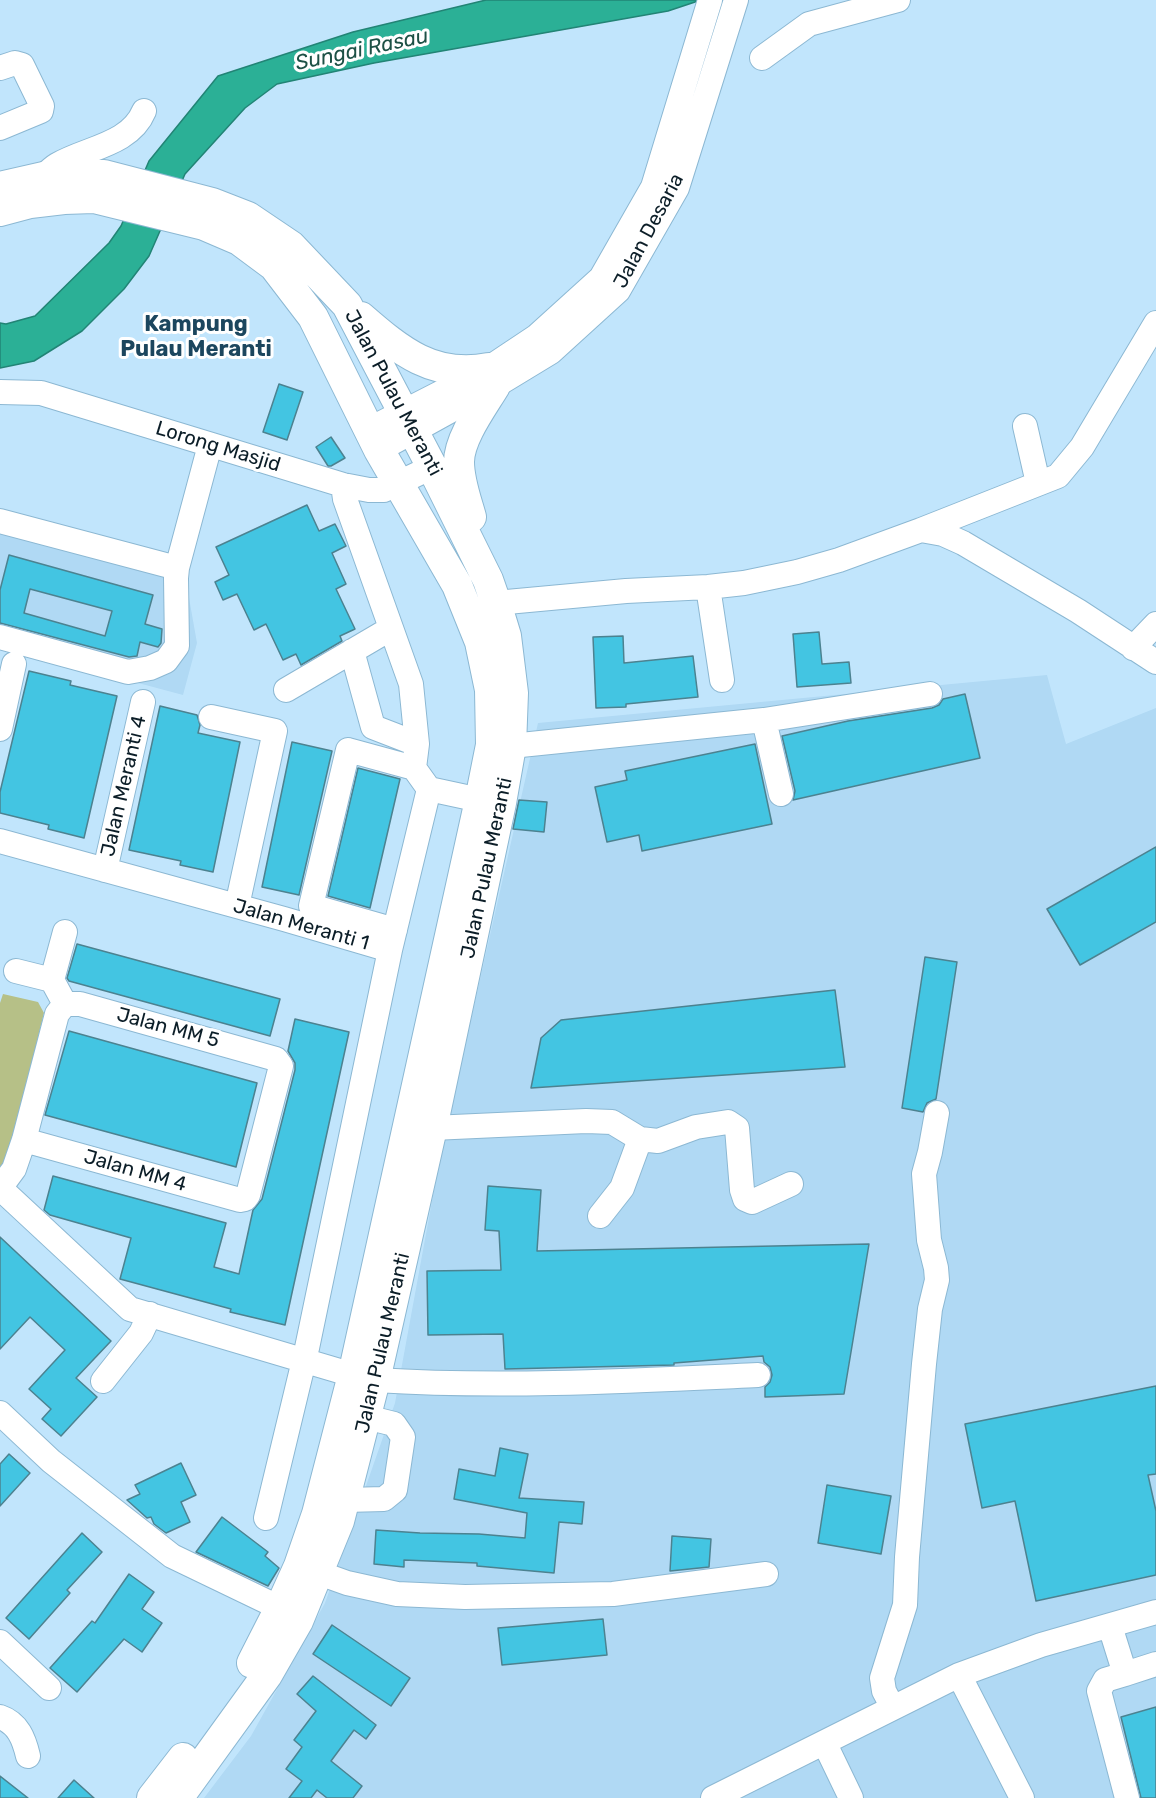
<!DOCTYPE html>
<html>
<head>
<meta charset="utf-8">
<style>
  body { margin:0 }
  canvas { display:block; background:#c1e5fc }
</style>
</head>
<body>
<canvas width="1156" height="1798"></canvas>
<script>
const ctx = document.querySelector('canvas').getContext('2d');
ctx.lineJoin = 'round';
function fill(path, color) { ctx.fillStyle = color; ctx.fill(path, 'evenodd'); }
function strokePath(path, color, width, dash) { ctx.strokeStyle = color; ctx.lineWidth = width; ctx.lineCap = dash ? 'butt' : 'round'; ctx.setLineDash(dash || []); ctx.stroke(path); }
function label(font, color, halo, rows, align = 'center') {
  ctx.font = font + ' Rubik,sans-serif'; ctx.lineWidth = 6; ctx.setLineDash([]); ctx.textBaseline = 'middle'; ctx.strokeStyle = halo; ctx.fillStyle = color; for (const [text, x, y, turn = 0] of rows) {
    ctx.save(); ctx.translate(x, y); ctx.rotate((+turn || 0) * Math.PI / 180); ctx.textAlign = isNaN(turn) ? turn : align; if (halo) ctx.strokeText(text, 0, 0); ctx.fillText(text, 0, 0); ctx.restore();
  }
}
fill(new Path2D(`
  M0,532L186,581L197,643L183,695L0,646Z
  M1047,675L1066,744L1156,708V1798H204L251,1736L325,1603L395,1403L441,1152L538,723Z`), '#b0d9f4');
fill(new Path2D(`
  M3,994L38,1002L44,1013L7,1164L0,1168V1003Z`), '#b6c087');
const water = new Path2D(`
  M486,0H701L668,11L374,63L277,84L245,108L185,174L149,256L124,289L82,331L34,361L0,368V323L6,324L35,316L109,243L121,226L149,161L218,76L353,32Z`);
fill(water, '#2bb096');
strokePath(water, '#228475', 1.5);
const building = new Path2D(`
  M279,384L303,392L287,440L263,432Z
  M331,437L345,458L331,466H328L316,447Z
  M307,505L319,531L335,524L346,546L332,553L346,584L336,589L355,629L340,636L342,641L301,665L296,654L283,660L266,624L254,630L237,594L223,600L215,582L229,575L216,547Z
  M9,555L153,595L145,624L162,629L161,643L158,647L140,642L137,656L129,657L0,623V590ZM30,589L112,611L105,636L24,613Z
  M819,632L822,664L849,662L851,683L797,687L793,634Z
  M623,636L624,663L693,656L698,697L626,704V707L596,708L593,637Z
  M29,671L71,681L70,685L117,696L84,838L48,829L49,825L0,813V792Z
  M965,694L980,758L793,800L795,791L782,736L848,721L932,708L939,705L943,699Z
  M160,706L197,715L200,725L198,733L240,742L213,872L180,865L181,861L129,850Z
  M292,742L332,751L299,895L262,887Z
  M755,744L772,824L642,851L639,835L607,842L595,787L627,780L625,771Z
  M358,768L400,779L370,908L328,896Z
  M519,800L547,802L544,832L513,829Z
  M1156,847V922L1080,965L1047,909Z
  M77,944L280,999L270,1036L69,981L67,978Z
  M925,957L957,962L936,1099L927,1103L923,1112L902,1108Z
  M835,990L845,1067L531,1088L541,1038L561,1020Z
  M295,1019L349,1032L285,1325L230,1312L231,1309L120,1279L131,1238L50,1215L44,1210L53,1176L226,1223L214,1267L239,1274L253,1210L262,1199L295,1070V1063L288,1051Z
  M69,1031L257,1083L236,1167L45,1115Z
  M488,1186L541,1190L537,1251L869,1244L844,1394L765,1397V1387L770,1382L772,1375L770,1367L764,1362L763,1356L674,1363V1365L505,1369L503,1334L428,1335L427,1271L501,1270L499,1231L485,1230Z
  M0,1237L111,1341L76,1378L97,1397L61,1436L42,1419L51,1409L29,1389L65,1350L30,1317L0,1349Z
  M1156,1386V1474L1148,1475L1156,1511V1575L1036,1601L1015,1501L982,1508L965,1424Z
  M500,1448L528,1454L519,1498L584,1502L582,1524L559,1522L554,1573L477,1566V1563L404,1560V1567L374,1564L376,1530L420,1533L479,1534L525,1538L527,1513L454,1499L459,1469L495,1476Z
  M9,1454L30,1473L0,1506V1464Z
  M181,1463L196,1495L181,1502L190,1522L166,1533L154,1524L151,1517L147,1518L127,1500L140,1494L135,1485Z
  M827,1485L891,1496L881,1554L818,1543Z
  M222,1517L268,1552L265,1556L279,1568L268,1586L196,1552Z
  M82,1533L102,1552L67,1590L70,1593L29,1639L6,1618Z
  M672,1536L711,1539L709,1567L670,1571Z
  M129,1574L154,1592L142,1609L162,1623L142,1652L124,1639L77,1692L50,1668L92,1621L95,1623Z
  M603,1619L607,1655L502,1665L498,1628Z
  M332,1625L410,1678L391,1706L313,1654Z
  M313,1676L376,1725L366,1739L354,1730L331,1761L362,1786L353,1798H327L317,1790L311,1798H289L302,1781L286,1769L302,1747L294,1740L316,1711L297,1694Z
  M1156,1707V1798H1141L1121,1717Z
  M0,1776L28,1798H0Z
  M74,1780L94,1798H58Z`);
fill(building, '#43c5e2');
strokePath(building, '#4c8290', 1.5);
const minor = new Path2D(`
  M762,58L809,24L898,0
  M0,68L15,63L22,65L42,106L41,111L0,128
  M43,177C47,173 52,168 57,165C86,148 130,145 144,111
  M0,392L41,393L343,485L369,490H384L432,467
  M1025,426L1038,483
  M368,430L489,368L537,336L601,278L653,187L710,0
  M379,450L495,386L551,352L618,291L677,188L736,0
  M343,485L345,499L411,684L417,744L414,768L429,789
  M0,521L177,568
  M921,530L1058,476L1082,447L1156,323
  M708,587L722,680
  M496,603L626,591L708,587L744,583L797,572L839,560L921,530L943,534L963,543L1078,611L1156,662
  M0,637L128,672L150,668L166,661L177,646L176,578L177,568L210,445
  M1133,648L1156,624
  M352,651L373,727L417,744
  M286,690L390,629
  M211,717L275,731L237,906
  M764,720L781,794
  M0,729L14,664
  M511,746L764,720L930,694
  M0,841L284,919L390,950L429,789L480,800
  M105,870L143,702
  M395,930L311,906L348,750L414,768
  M16,971L52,980L65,1004
  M52,980L65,932
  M432,1128L586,1121L612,1122L640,1139L658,1141L696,1127L728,1122L737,1128L742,1190L745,1199L752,1202L791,1184
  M24,1140L240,1200L245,1199L248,1195L281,1066L276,1059L80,1004H65
  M0,1188L130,1309L353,1375
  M0,1188L14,1169L24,1140L57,1014L65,1004
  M600,1216L622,1188L640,1139
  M375,1380C503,1388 630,1381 758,1375
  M103,1381L141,1333L150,1314
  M0,1413L51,1461L172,1556L280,1608
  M345,1500L384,1499L395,1490L403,1437L394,1424L366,1417
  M266,1518L307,1348L390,950
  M319,1573L347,1583L397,1594L465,1597L613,1594L766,1574
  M1110,1626L1125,1674L1105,1680L1099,1691L1127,1798
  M0,1642L49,1688
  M1125,1674L1156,1664
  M959,1675L1022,1798
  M893,1708L884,1691L882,1678L905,1605L907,1557L924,1364L930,1309L937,1280L936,1268L929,1240L924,1174L930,1152L937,1113
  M0,1717C18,1723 24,1739 28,1756
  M825,1744L851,1798
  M713,1798L959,1675L1041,1645L1156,1612`);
const major = new Path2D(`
  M0,187L43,177L67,175H104L212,203L248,217L291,246L347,305L432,467L488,580L496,603L506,636L513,693L511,746L501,803L432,1128L375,1380L339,1521L298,1621L267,1675L178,1798
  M0,211L30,203L64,199L94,198L204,225L239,240L274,266L313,317L379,450L457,585L480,642L490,690L491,745L480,800L353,1375L317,1514L299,1566L280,1608L252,1663
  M361,317C400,351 434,379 489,368
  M471,517C466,499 459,481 459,462C459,438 483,406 495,386
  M152,1798L183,1758`);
strokePath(minor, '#8cb8d3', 26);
strokePath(major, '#8cb8d3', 32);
strokePath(minor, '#fff', 24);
strokePath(major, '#fff', 30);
label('20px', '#0c1e28', '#fff', [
  ["Jalan Desaria",649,231,-62],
  ["Jalan Pulau Meranti",393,393,62],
  ["Lorong Masjid",218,447,17],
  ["Jalan Meranti 4",124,786,-77],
  ["Jalan Pulau Meranti",487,868,-78],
  ["Jalan Meranti 1",301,925,16],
  ["Jalan MM 5",168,1028,15],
  ["Jalan MM 4",135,1171,16],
  ["Jalan Pulau Meranti",383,1343,-77]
]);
label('italic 21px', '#1d5146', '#fff', [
  ["Sungai Rasau",362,50,-12]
]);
label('bold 22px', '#1c465e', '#fff', [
  ["Kampung",196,325],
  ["Pulau Meranti",196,350]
]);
</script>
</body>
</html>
